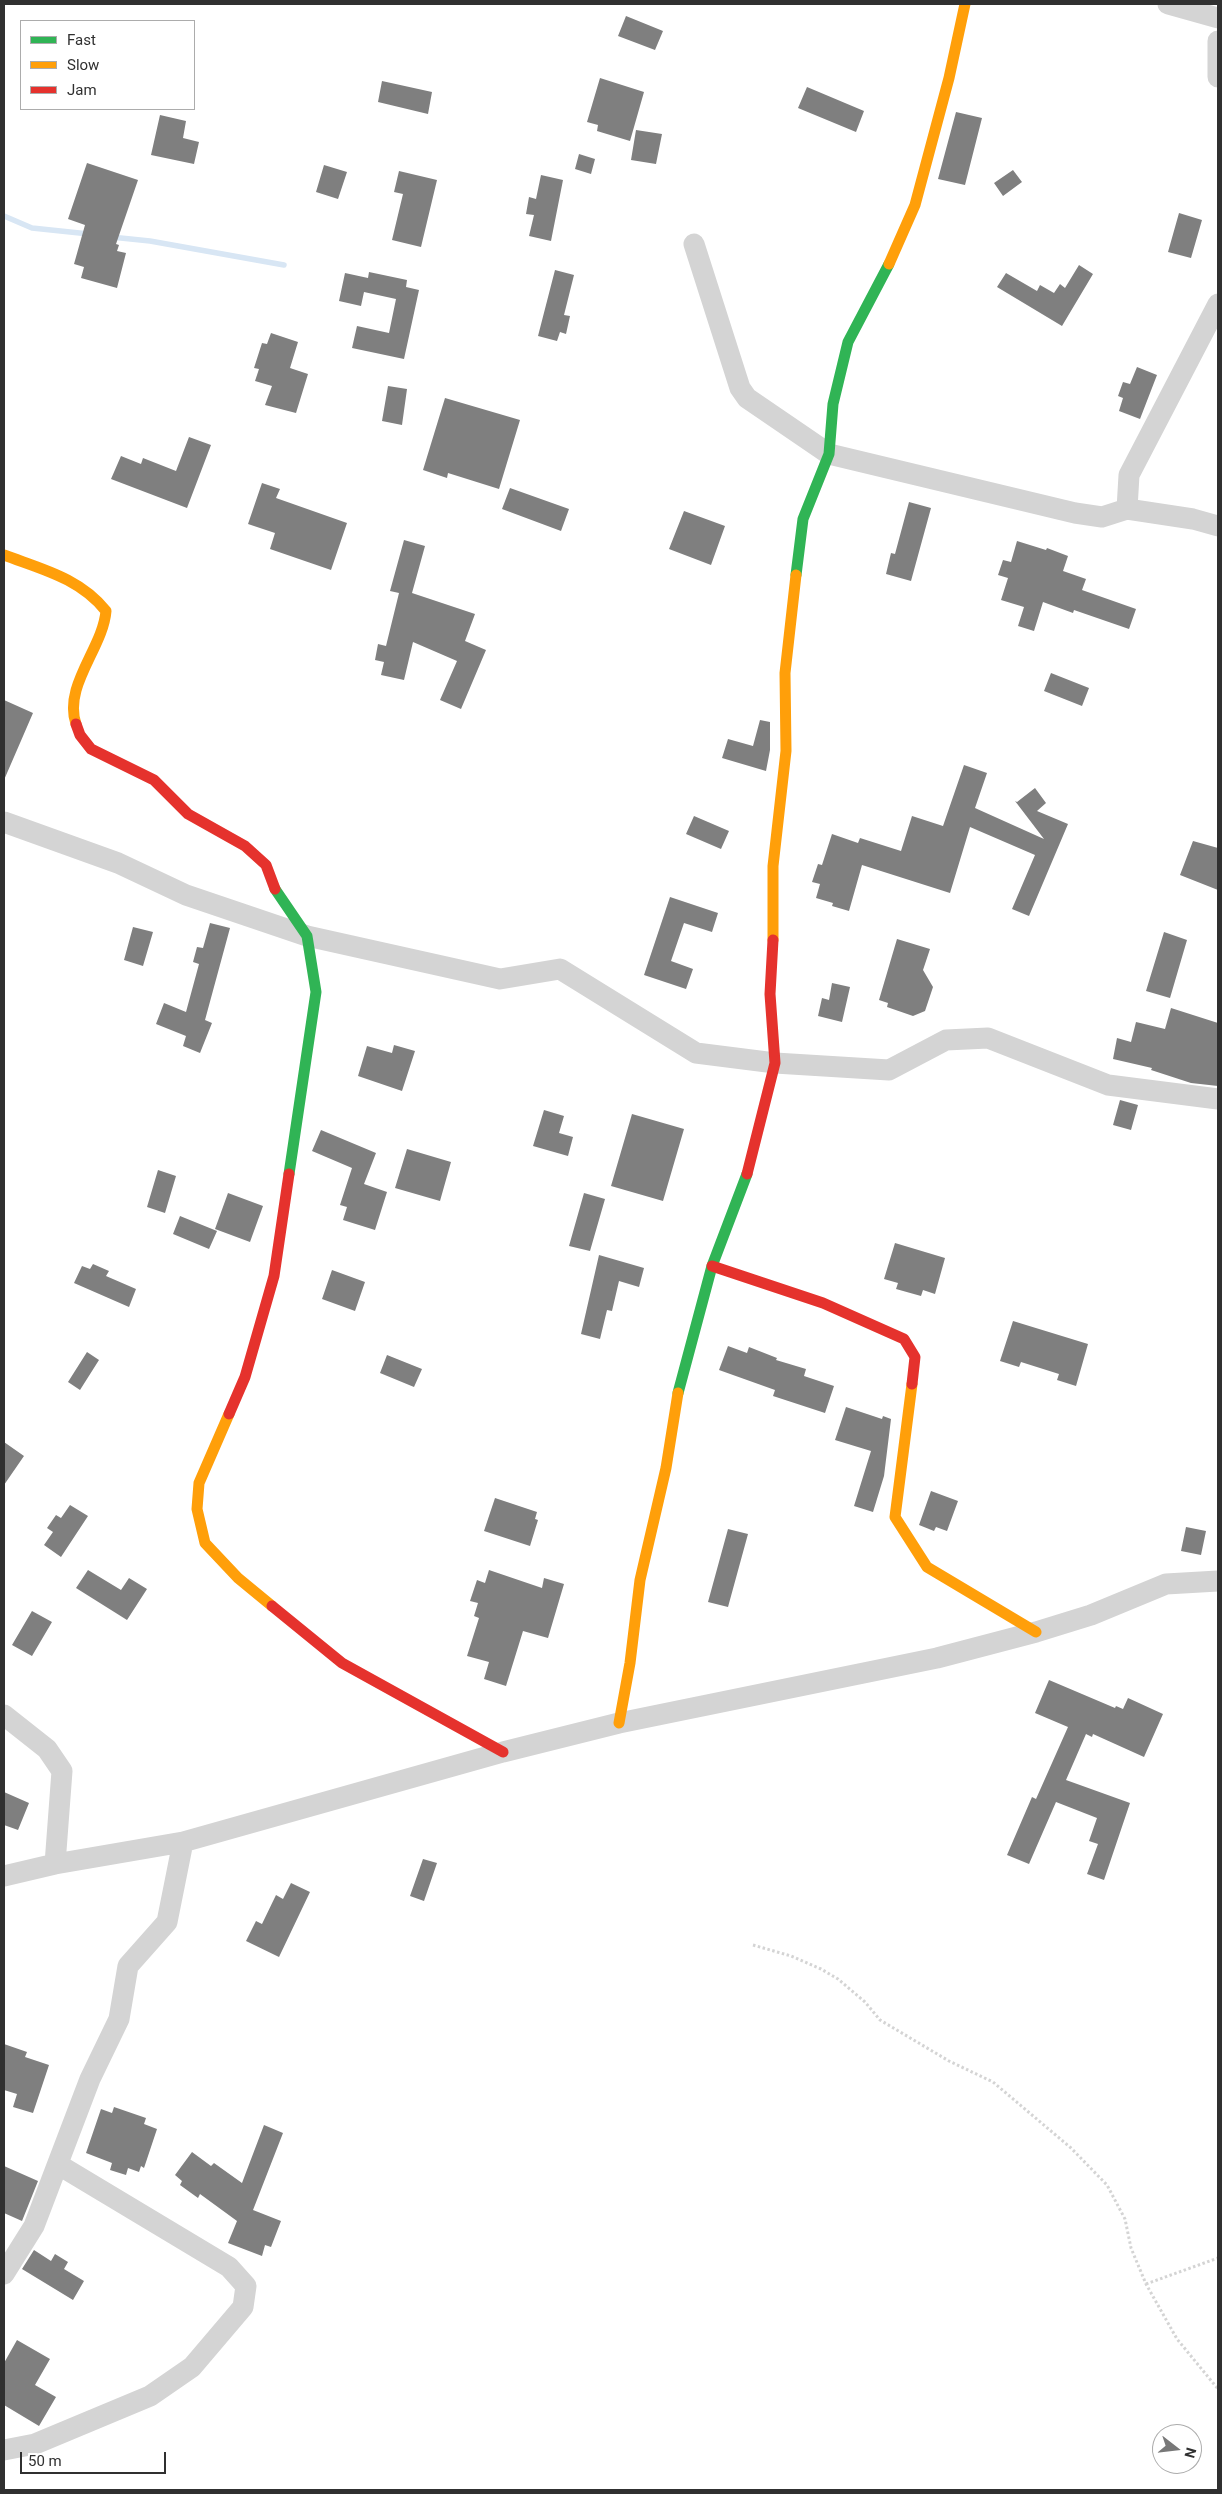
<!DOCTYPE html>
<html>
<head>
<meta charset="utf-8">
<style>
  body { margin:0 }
  #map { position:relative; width:1222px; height:2494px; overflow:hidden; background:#fff; font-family:Roboto,sans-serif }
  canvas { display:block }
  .frame { position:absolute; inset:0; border:5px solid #303030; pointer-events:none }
  .legend { position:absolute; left:20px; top:20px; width:175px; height:90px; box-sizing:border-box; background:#fff; border:1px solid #acacac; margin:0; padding:6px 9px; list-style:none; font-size:15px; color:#303030 }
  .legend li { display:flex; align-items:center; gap:10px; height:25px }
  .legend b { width:25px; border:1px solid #acacac }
  .north { position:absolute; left:1152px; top:2424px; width:50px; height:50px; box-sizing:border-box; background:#fff; border:1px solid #acacac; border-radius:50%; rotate:106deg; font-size:14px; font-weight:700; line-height:20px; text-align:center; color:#303030 }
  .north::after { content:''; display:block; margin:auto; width:18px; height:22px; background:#787878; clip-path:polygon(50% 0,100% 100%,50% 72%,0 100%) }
  .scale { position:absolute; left:20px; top:2452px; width:146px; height:22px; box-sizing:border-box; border:2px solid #303030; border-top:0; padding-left:6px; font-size:15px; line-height:18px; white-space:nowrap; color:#303030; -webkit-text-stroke:4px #fff; paint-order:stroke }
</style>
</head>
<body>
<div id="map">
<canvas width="1222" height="2494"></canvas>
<div class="frame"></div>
<ul class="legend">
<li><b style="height:6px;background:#30b455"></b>Fast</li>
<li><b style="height:6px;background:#ff9f0a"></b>Slow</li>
<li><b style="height:6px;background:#e5322d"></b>Jam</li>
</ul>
<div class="north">N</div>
<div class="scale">50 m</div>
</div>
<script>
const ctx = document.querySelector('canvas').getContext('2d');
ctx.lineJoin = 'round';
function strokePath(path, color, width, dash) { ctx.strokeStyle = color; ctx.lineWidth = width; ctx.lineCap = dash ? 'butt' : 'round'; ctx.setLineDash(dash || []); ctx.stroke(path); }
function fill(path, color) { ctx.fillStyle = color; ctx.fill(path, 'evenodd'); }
strokePath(new Path2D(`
  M4,216L32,228L89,234
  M111,237L150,241L284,265`), '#d8e6f4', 5.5);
fill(new Path2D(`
  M626,16L663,31L655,50L618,36Z
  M600,78L644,92L630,141L597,131L598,125L587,122Z
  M382,81L432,92L428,114L378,102Z
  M807,87L864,111L856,132L798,108Z
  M956,112L982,118L965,185L938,179Z
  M160,115L186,121L183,138L199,142L194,164L151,155Z
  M636,130L662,134L656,164L631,160Z
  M579,154L595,159L591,174L575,169Z
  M87,163L138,180L116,244L119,245L117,251L126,253L117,288L81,278L84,267L74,264L85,225L68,219Z
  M324,165L347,172L338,199L316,192Z
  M1013,170L1022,182L1003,196L994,183Z
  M399,171L437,180L421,247L392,240L403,194L394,192Z
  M541,175L563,180L551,241L529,236L534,215L526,214L529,197L536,199Z
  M1179,213L1202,220L1191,258L1168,252Z
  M1079,265L1093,274L1062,326L997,287L1006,273L1037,291L1040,285L1054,293L1060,284L1065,288Z
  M555,270L574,275L564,315L570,316L566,334L560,332L557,341L538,336Z
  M369,272L407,280L406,287L419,290L404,359L352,348L357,326L389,333L396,299L364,292L361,306L339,301L345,273L368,278Z
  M271,333L298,342L290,368L308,374L296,413L265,405L272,386L255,381L259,369L254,368L262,343L267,344Z
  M1137,367L1157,375L1140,419L1119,411L1123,398L1118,396L1123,382L1130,384Z
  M388,386L407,389L402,425L382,421Z
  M445,398L520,420L499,489L448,473L447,478L423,470Z
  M189,437L211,445L187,508L111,479L121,456L141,464L143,458L176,471Z
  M262,483L280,489L276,498L347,523L331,570L270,549L275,533L248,524Z
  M510,488L569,509L561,531L502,509Z
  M909,502L931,508L911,581L886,574L891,553L895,554Z
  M684,511L725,526L711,565L669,549Z
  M404,540L425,546L412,593L475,614L465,641L486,650L461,709L440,700L457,661L413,642L404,680L381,675L384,662L375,660L378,644L386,646L399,593L390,591Z
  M1017,541L1046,550L1047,548L1068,556L1063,571L1086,579L1082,590L1136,609L1129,629L1074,610L1073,613L1043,602L1034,631L1018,626L1024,607L1001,600L1008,578L998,575L1003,560L1011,562Z
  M1051,673L1089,688L1082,706L1044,691Z
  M4,700L33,713L4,780Z
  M760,720L770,722V750L766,771L722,758L728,739L753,746Z
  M964,765L987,773L975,808L1044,839L1015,801L1017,802L1035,788L1046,803L1037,811L1068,824L1029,916L1012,909L1035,855L970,827L950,893L862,865L849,911L832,906L833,903L816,898L820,884L812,882L818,864L822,865L832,834L858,843L860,838L901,851L912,816L943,826Z
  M694,816L729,831L721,849L686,834Z
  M1193,841L1218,848V890L1180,875Z
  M670,897L718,913L712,932L684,923L671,961L693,969L686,989L644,975Z
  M210,923L230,928L205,1020L212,1023L200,1053L183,1046L186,1036L156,1024L164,1003L186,1012L199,964L193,962L197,947L203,948Z
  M133,927L153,932L143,966L124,960Z
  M1164,932L1187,940L1170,998L1146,991Z
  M897,939L930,949L923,970L933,987L925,1011L913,1016L887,1007L888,1003L879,1000Z
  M832,983L850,987L842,1022L818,1016L822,998L829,1000Z
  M1171,1008L1218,1023V1086L1191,1083L1151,1070L1152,1068L1113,1059L1117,1038L1131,1042L1136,1022L1165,1029Z
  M394,1045L415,1051L402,1091L358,1076L367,1046L392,1053Z
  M1120,1100L1138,1105L1131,1130L1113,1125Z
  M544,1110L564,1116L559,1133L573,1137L568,1156L533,1146Z
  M632,1114L684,1129L663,1201L611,1186Z
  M321,1130L376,1153L364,1184L387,1192L375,1230L343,1220L347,1207L340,1205L352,1168L312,1151Z
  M407,1149L451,1162L440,1201L395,1188Z
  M158,1170L176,1176L165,1213L147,1207Z
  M228,1193L263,1206L250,1242L215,1229Z
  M584,1193L605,1199L590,1251L569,1246Z
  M180,1216L217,1231L209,1249L173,1234Z
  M895,1243L945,1258L935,1294L923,1290L921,1296L896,1289L898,1283L884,1279Z
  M599,1255L644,1268L639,1287L619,1281L612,1311L607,1310L600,1339L581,1334Z
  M93,1264L109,1271L106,1276L136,1289L129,1307L74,1283L82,1266L90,1269Z
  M332,1270L365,1282L355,1311L322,1299Z
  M1013,1321L1088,1344L1076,1386L1057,1380L1059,1374L1021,1362L1019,1367L1000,1361Z
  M728,1346L747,1353L749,1347L777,1358L776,1360L806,1369L804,1376L834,1386L825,1413L773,1396L775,1390L719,1370Z
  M87,1352L99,1360L80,1390L68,1382Z
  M387,1355L422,1369L414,1387L380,1373Z
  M846,1407L882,1419L883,1416L891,1419L884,1476L873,1512L854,1506L871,1451L835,1440Z
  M4,1442L24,1456L4,1485Z
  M931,1491L958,1501L947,1531L936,1527L934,1531L919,1525Z
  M495,1498L537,1512L535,1519L538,1520L530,1546L484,1531Z
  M70,1505L88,1516L61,1557L44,1545L53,1532L47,1528L56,1515L61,1518Z
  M1186,1527L1206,1531L1201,1555L1181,1551Z
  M728,1529L748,1534L728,1607L708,1602Z
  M88,1570L121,1590L129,1578L147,1589L127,1620L76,1588Z
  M489,1570L542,1588L544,1578L564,1584L548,1638L523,1631L506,1686L484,1679L489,1662L467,1656L479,1618L474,1616L478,1603L470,1601L477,1580L485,1583Z
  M32,1611L52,1622L32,1656L12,1645Z
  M1049,1680L1115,1708L1116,1706L1123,1709L1128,1698L1163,1714L1144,1757L1093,1734L1092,1737L1086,1734L1066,1780L1130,1803L1104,1880L1087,1874L1098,1844L1089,1841L1097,1818L1056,1802L1029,1864L1007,1855L1032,1797L1036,1799L1068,1727L1035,1713Z
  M4,1792L29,1803L18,1830L4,1825Z
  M423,1859L437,1863L424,1901L410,1896Z
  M291,1883L310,1892L279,1957L246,1941L256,1921L262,1924L276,1895L283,1899Z
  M4,2044L27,2052L25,2057L49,2065L33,2113L13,2107L17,2094L4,2090Z
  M114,2107L146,2118L144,2124L157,2129L144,2168L141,2166L139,2172L128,2168L126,2175L110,2170L112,2163L86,2153L101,2109L112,2113Z
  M264,2125L283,2133L253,2210L281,2221L271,2247L265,2245L262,2256L228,2243L237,2221L200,2194L198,2198L180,2185L182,2181L175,2175L192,2152L211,2166L214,2163L242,2183Z
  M4,2166L38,2181L22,2221L4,2213Z
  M34,2250L51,2261L55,2254L68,2262L64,2269L84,2281L73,2300L22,2269Z
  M17,2340L50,2359L35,2385L56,2397L39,2426L4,2405V2363Z`), '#7f7f7f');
strokePath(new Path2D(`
  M753,1945L791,1956L821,1969L838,1979L865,2002L880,2020L949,2061L993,2082L1071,2148L1107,2185L1125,2219L1131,2248L1146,2284L1177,2339L1218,2389
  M1146,2284L1218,2258`), '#d4d4d4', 3, [2.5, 2.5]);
strokePath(new Path2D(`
  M1168,4L1218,18
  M1218,41V77
  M694,244L740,388L747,398L829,454L1075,513L1102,517L1127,509L1193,519L1218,526
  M1127,509L1129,475L1218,304
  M4,822L118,863L186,895L307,936L500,979L560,969L696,1053L775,1063L889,1070L946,1040L988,1038L1108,1085L1218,1099
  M4,1715L47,1749L62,1771L55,1864
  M4,1876L55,1864L183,1842L503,1752L619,1723L937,1658L1036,1632L1091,1615L1166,1584L1218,1581
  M4,2274L34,2226L90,2079L119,2019L128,1966L167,1922L183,1842
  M4,2450L35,2444L150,2396L192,2367L243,2307L246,2286L229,2267L59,2165`), '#d4d4d4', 21);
strokePath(new Path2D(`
  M796,575L803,519L829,454L833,404L848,342L889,264
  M275,889L307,936L316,992L289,1174
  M678,1393L712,1266L747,1174`), '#30b455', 11);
strokePath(new Path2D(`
  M889,264L915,205L949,78L965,4
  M4,555C41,569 80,578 106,611C103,648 63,686 76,724
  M773,940V866L786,751L785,673L796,575
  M912,1384L895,1517L927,1567L1036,1632
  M229,1414L199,1483L197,1509L205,1543L238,1578L272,1606
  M619,1723L630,1663L640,1580L666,1468L678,1393`), '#ff9f0a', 11);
strokePath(new Path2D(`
  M76,724L80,735L91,749L154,780L188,814L245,846L266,865L275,889
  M747,1174L775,1063L770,994L773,940
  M712,1266L823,1303L904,1339L915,1357L912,1384
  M229,1414L245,1377L274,1276L289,1174
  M272,1606L342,1663L503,1752`), '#e5322d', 11);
</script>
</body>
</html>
